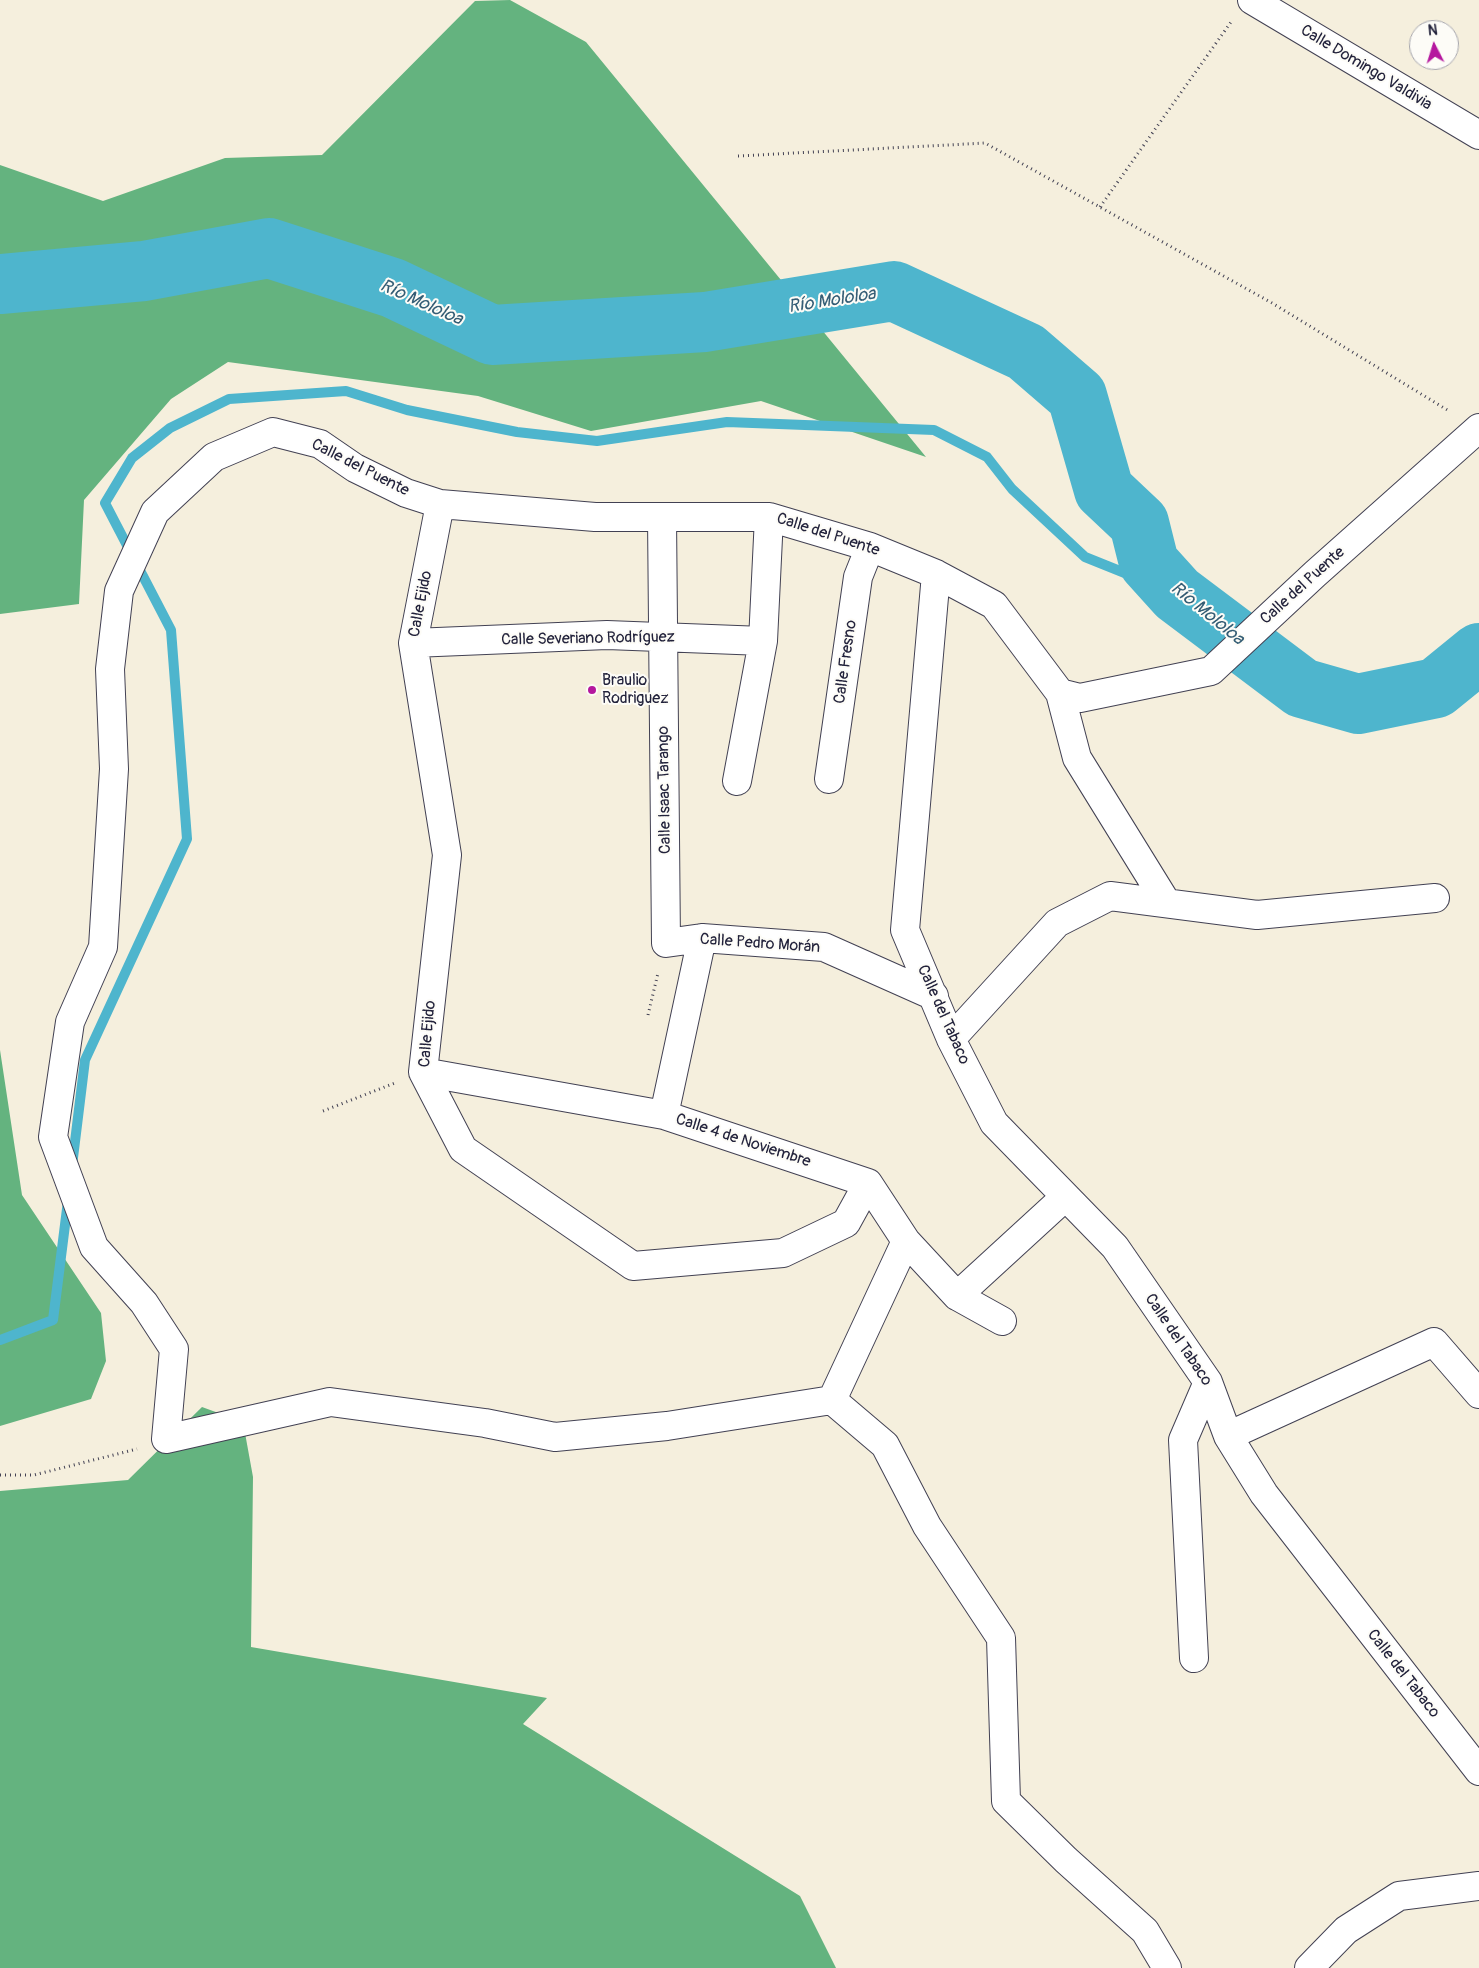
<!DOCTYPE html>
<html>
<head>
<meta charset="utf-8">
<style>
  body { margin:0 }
  #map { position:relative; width:1479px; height:1968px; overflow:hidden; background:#f5efdd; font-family:Pangolin,sans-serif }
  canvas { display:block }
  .north { position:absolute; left:1409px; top:20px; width:50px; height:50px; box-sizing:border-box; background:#fdfcf7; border:1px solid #a5a5ac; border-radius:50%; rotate:355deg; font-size:14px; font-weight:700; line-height:20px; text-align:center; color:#22223b }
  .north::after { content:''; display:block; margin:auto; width:18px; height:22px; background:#b5179e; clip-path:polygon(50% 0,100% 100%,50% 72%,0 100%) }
</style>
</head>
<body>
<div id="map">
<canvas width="1479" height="1968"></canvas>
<div class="north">N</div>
</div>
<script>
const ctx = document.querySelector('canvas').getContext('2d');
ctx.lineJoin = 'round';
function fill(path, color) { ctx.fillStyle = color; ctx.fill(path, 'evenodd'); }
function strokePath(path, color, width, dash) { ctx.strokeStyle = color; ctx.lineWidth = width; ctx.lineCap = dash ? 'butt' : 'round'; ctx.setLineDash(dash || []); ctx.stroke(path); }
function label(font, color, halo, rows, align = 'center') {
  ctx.font = font + ' Pangolin,sans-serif'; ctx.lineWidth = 4; ctx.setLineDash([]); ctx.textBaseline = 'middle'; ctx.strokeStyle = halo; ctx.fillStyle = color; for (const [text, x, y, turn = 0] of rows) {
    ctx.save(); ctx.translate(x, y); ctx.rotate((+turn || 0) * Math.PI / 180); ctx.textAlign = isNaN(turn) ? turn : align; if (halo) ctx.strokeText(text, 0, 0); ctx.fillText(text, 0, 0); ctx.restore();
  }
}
fill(new Path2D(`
  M510,0L586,42L926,457L761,401L591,431L478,396L228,362L171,399L84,500L79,604L0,614V165L103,201L225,158L322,155L475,1Z
  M0,1050L22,1195L101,1313L106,1361L91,1399L0,1426Z
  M202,1407L243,1422L253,1477L251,1647L547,1698L523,1724L800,1896L836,1968H0V1491L128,1480Z`), '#64b37f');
strokePath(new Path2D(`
  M72,1166L85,1060L187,839L171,630L105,503L132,458L170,428L229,399L346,391L407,410L517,432L597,441L727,422L934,430L987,457L1012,489L1085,557L1177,594
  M0,1340L53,1320L68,1201`), '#4eb5cd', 10);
strokePath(new Path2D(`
  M0,284L144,271L269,248L393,288L492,335L705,322L894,291L1026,352L1077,396L1104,490L1139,523L1149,563L1177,594L1302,688L1358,704L1436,688L1479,653`), '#4eb5cd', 60);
const minor = new Path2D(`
  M1252,0L1479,135
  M440,504L413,643L447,855L423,1072L463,1149L633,1266L783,1253L846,1223L868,1183
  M662,517L666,943L702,938L824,947L934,996
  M936,574L905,930L951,1039L994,1123L1115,1247L1208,1382L1228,1436L1264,1494L1479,1771
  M413,643L607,635L763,641
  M1060,693L1077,758L1166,902
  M829,779L858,577L870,547
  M737,781L763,641L769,517
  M951,1039L1057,923L1110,896L1257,915L1435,898
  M423,1072L664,1115L868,1183L906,1241L957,1296L1002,1321
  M664,1115L702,938
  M957,1296L1065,1197
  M832,1400L906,1241
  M1228,1436L1434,1342L1479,1394
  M1194,1658L1183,1440L1208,1382
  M1167,1968L1145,1931L1066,1860L1006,1801L1001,1638L927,1526L885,1445L832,1400L667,1426L555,1437L485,1423L330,1402L166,1439L174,1349L144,1303L94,1247L53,1137L70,1022L103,947L114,769L110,669L119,591L155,512L214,457L273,432L320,444L355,468L406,493L440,504L595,517H769L870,547L936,574L994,605L1060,693L1080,698L1211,671L1315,574L1479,428
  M1309,1968L1346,1930L1399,1896L1479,1886`);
strokePath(minor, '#424153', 30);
strokePath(new Path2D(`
  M738,156L985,143L1272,303L1449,411
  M1100,207L1231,22
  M648,1015L658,973
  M323,1111L395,1083
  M0,1475H34L137,1449`), '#424153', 3, [1, 4]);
strokePath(minor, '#fff', 28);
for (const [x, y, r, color] of [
  [592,690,5,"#b5179e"]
]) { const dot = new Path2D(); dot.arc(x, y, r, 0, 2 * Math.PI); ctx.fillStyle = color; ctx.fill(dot); strokePath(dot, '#fdfcf7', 2); }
label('16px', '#22223b', '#fdfcf7', [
  ["Calle Domingo Valdivia",1366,68,31],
  ["Calle del Puente",360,468,27],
  ["Calle del Puente",828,535,18],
  ["Calle del Puente",1303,586,-42],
  ["Calle Ejido",421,604,-79],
  ["Calle Severiano Rodríguez",588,639,-1],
  ["Calle Fresno",846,662,-82],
  ["Calle Isaac Tarango",665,790,-91],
  ["Calle Pedro Morán",760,944,4],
  ["Calle del Tabaco",943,1015,66],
  ["Calle Ejido",428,1034,-85],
  ["Calle 4 de Noviembre",743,1141,18],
  ["Calle del Tabaco",1178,1340,56],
  ["Calle del Tabaco",1403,1674,52]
]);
label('16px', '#22223b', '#fdfcf7', [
  ["Braulio",602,681],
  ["Rodriguez",602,699]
], 'left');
label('italic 18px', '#345d75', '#fdfcf7', [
  ["Río Mololoa",832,301,-9],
  ["Río Mololoa",421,303,24],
  ["Río Mololoa",1207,614,39]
]);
</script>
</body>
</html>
